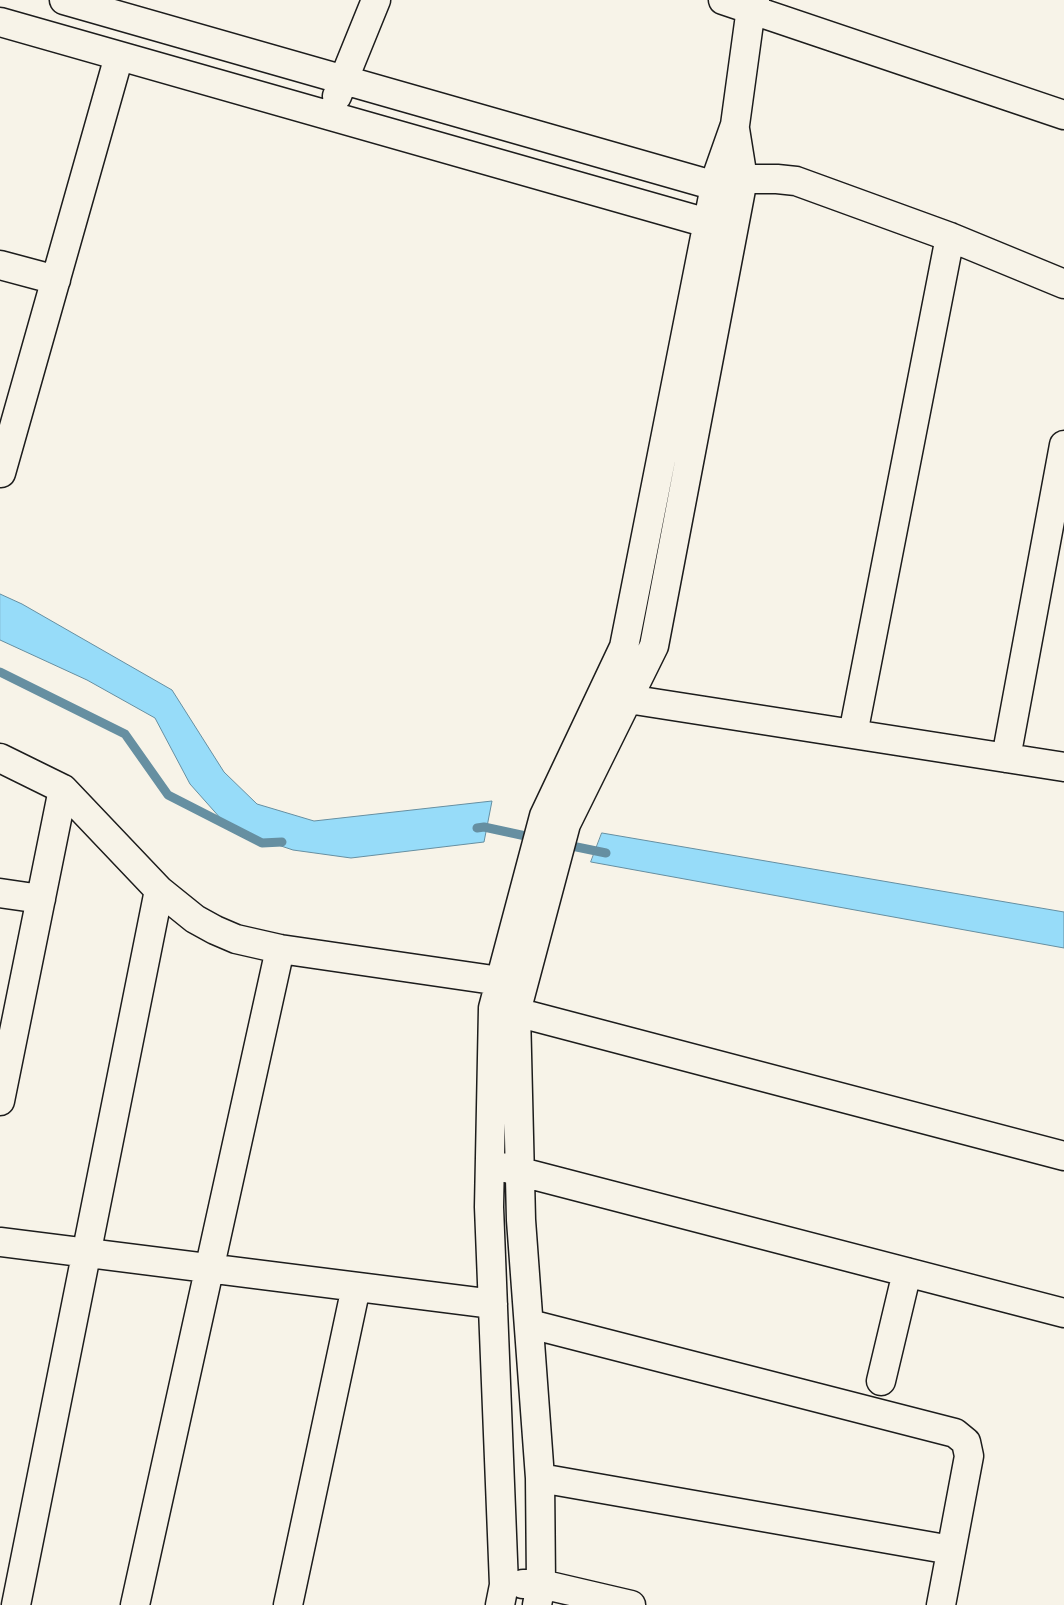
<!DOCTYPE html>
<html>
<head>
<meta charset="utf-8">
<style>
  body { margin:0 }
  canvas { display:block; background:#f7f3e8 }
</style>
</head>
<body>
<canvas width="1064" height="1605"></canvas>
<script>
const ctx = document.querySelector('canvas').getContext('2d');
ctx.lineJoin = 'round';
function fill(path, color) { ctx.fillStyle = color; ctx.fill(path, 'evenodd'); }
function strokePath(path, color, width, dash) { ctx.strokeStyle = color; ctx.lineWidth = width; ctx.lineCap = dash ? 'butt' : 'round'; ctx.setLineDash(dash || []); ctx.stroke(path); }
const water = new Path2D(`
  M0,594L22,604L172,690L224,772L257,804L314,821L492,801L484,842L351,858L293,850L230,829L190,784L155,718L87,680L0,640Z
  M602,833L1064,912V948L591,862Z`);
fill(water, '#97dcf9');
strokePath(water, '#668fa1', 1);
strokePath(new Path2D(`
  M0,672L125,734L168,795L262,843L282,842
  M477,828L484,827L535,838
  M562,844L606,853`), '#668fa1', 9);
const minor = new Path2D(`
  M64,0L733,191
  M723,0L1064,115
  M0,22L725,228
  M337,96L376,0
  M743,179H777L796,181L950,237L1064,284
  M0,265L56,280
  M1,473L119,56
  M628,699L1064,767
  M853,734L950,237
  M0,758L63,789L159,890L195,919L215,930L236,939L280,949L500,981
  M1006,758L1064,445
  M0,893L41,899
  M516,1012L1064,1156
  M0,1101L63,789
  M502,1167L1064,1313
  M0,1242L493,1304
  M530,1324L955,1433L966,1442L969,1456L941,1605
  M881,1381L907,1272
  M540,1478L951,1550
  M523,1584H541L631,1605
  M16,1605L159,890
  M135,1605L280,949
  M288,1605L356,1287
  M500,1605L504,1585L489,1207L493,1008L544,816L624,647L717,176L735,125L751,8L755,0
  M537,1605L541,1584L540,1478L521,1220L516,1012L566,824L654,646L743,179L735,129`);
strokePath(minor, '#1c1c1c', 31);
strokePath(minor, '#f7f3e8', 28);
</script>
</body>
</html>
